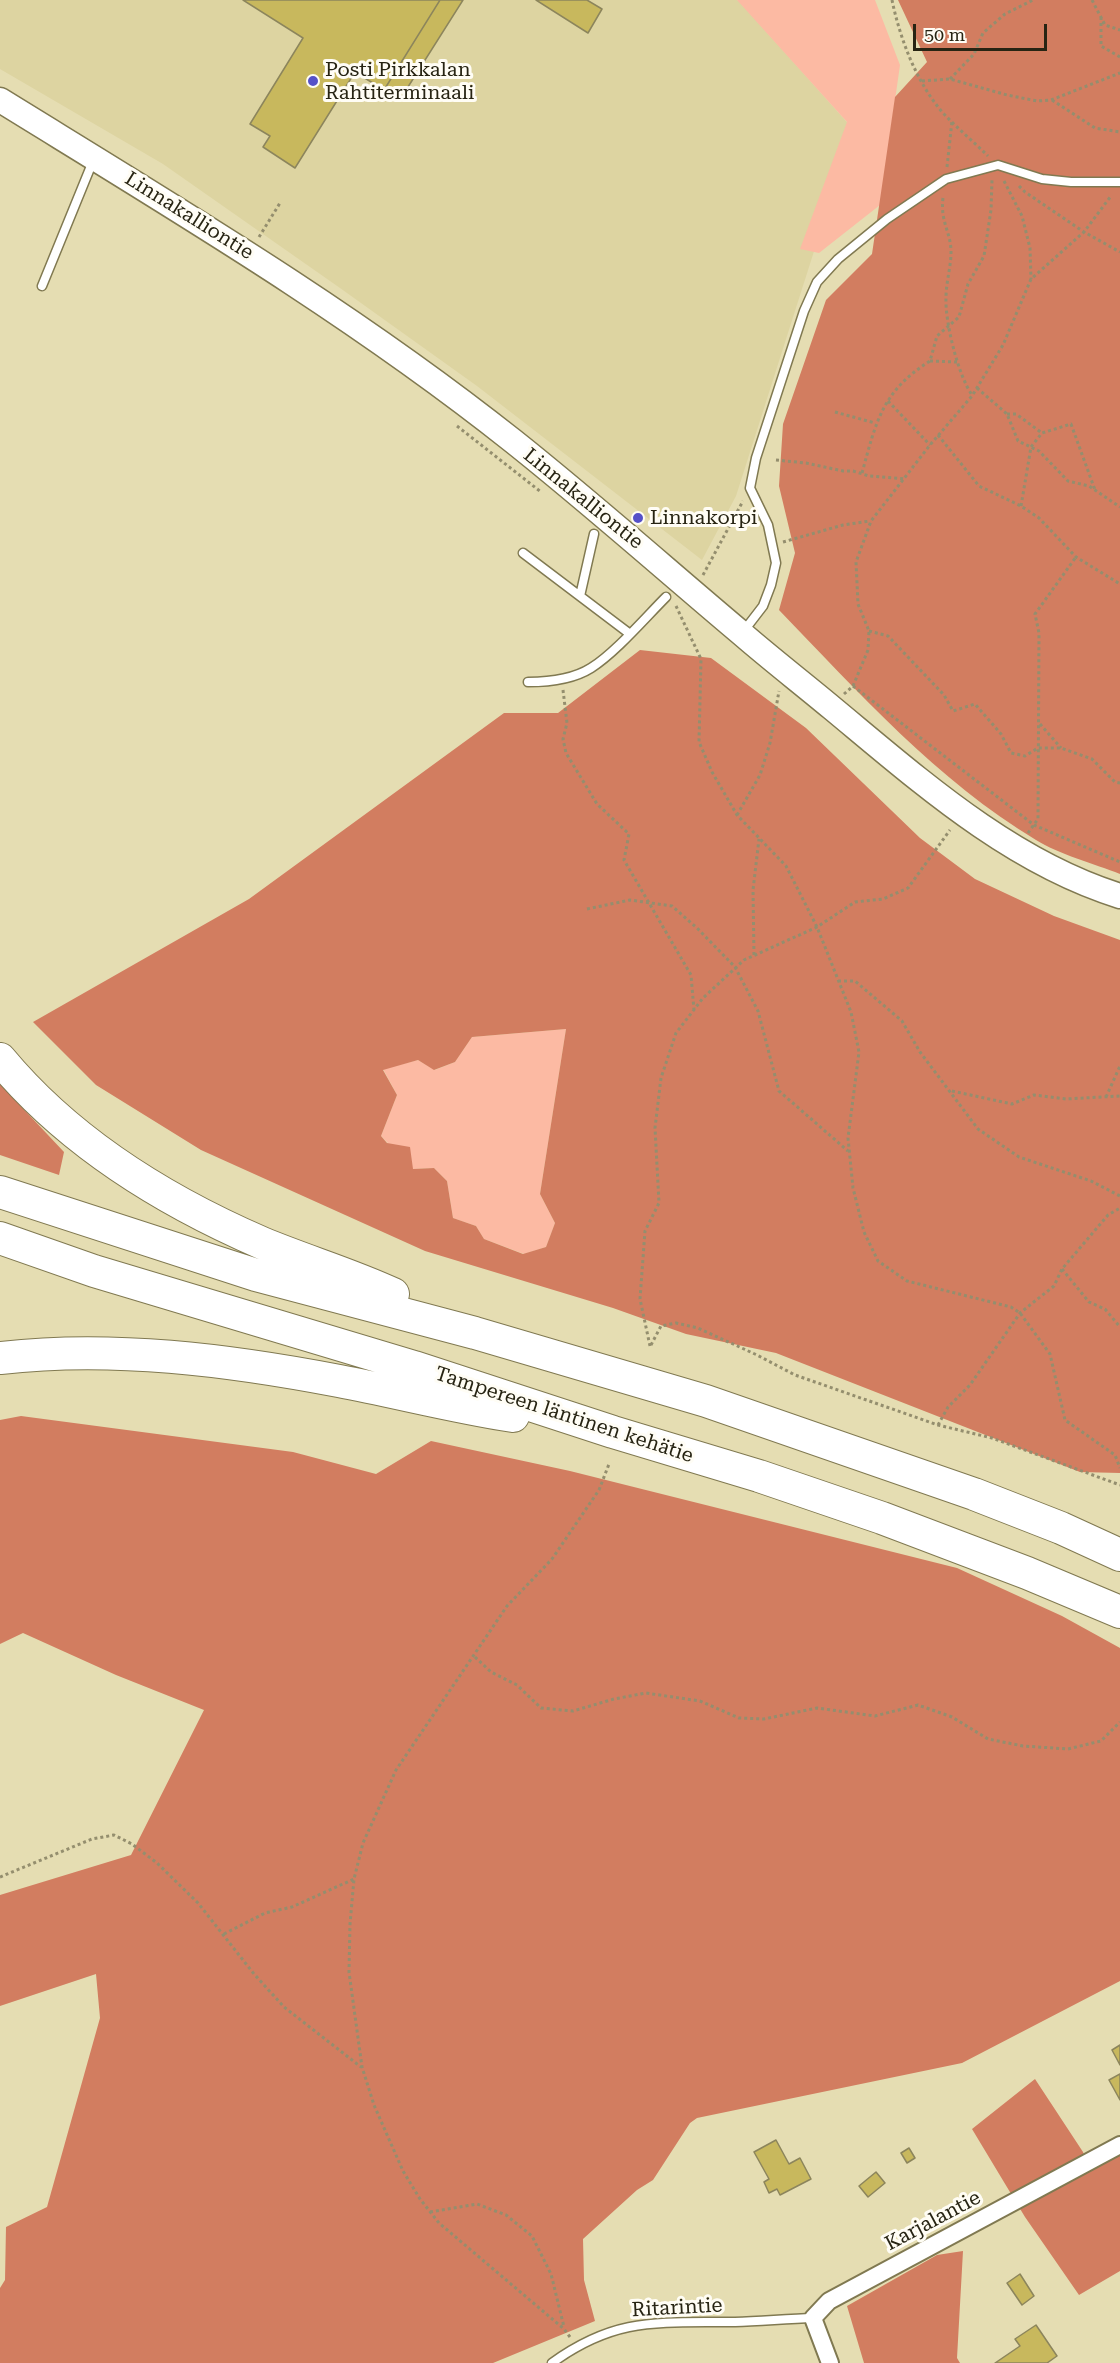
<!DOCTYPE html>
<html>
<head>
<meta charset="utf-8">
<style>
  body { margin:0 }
  #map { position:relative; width:1120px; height:2363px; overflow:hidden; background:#e5ddb2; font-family:"Roboto Serif",serif }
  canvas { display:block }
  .scale { position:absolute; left:913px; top:24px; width:134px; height:27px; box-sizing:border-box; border:3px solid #272413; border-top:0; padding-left:8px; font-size:18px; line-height:21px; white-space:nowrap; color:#272413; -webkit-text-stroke:4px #fffdf5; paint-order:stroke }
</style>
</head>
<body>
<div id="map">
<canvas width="1120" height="2363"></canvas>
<div class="scale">50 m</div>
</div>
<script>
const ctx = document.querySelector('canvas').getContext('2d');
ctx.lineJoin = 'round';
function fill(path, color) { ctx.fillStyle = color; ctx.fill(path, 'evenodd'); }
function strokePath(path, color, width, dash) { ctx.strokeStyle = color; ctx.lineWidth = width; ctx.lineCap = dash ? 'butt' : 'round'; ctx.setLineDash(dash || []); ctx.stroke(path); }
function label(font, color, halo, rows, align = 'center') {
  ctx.font = font + ' "Roboto Serif",serif'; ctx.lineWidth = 6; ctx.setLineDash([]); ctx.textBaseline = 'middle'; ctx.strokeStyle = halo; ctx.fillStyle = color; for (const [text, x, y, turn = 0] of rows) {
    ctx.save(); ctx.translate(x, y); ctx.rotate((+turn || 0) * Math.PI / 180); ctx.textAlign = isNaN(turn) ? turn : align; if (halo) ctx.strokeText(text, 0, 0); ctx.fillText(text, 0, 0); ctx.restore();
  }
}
fill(new Path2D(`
  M0,0H737L740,2L853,129L736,496L702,560L477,386L340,288L163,164L0,69Z`), '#ddd4a1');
fill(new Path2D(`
  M737,0H875L900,65L880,205L819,253L800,249L847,122Z
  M566,1029L540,1194L555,1223L546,1247L524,1254L484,1239L476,1226L453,1218L447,1181L434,1168L413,1169L381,1136L397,1095L383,1069L418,1060L435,1070L455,1062L472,1037Z`), '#fcbaa3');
fill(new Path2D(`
  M898,0H1120V874C1095,864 1058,854 1036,840C938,781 858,692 779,610L795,553L779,486L783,424L826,300L872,254L895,97L927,62Z
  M640,650L711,658L806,728L920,838L975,879L1054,916L1120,940V1473L1080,1472L776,1353L686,1334L613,1308L425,1251L201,1150L96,1085L33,1022L249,899L504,713H558ZM566,1029L540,1194L555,1223L546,1247L523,1254L484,1239L476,1226L453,1218L447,1181L434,1168L413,1169L410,1147L387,1143L381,1136L397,1095L383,1070L418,1060L434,1070L455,1062L472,1037Z
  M0,1084L64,1152L59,1175L0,1155Z
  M21,1416L293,1452L376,1474L431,1441L570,1471L957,1568L1062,1616L1120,1648V1981L962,2063L697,2118L690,2123L653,2180L637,2190L583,2239L584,2280L595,2321L493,2363H0V2288L5,2280L6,2227L47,2207L100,2018L96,1974L0,2006V1895L131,1855L204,1710L116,1675L23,1633L0,1644V1420Z
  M1035,2079L1083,2152L1090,2169L1120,2153V2271L1079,2295L1025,2217L972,2129Z
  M963,2251L957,2358L960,2363H864L847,2306L937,2255Z`), '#d27d60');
const building = new Path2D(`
  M243,0H440L384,90L355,72L295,168L263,147L270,136L250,124L303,38Z
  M440,0H463L401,98L384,90Z
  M536,0H587L602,9L588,33Z
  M1120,2045V2065L1112,2050Z
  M1120,2074V2100L1109,2080Z
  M776,2140L789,2164L800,2158L811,2179L780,2195L777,2189L769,2193L764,2182L769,2179L754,2152Z
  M909,2148L915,2158L907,2163L901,2153Z
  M876,2172L885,2183L868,2197L859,2186Z
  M1020,2274L1034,2296L1022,2305L1007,2283Z
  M1036,2325L1057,2356L1047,2363H995L1020,2346L1015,2339Z`);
fill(building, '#c8b85d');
strokePath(building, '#8c855c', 1.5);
const service = new Path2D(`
  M42,286L93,161
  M523,553L630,634
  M580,596L594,534
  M743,632L763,606L771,585L776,563L768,525L750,488L756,458L804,311L817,282L838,259L887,219L946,179L998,165L1042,179L1071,182H1120
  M528,682C549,682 572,680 591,668C615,653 645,618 666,597
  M552,2363C617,2316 660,2323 735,2322C761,2321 787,2319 813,2318`);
const minor = new Path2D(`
  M830,2363L813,2318L829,2301L1120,2145`);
const secondary = new Path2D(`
  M0,100C175,208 352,313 513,441C591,503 665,569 741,633C771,659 802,683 832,708C919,780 1010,862 1120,896`);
const motorway = new Path2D(`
  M0,1059C68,1141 165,1201 262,1243C305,1261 350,1274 393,1294
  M0,1192L256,1275L475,1333L706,1401L974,1494L1061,1528L1120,1555
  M0,1238L94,1271L414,1367L613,1432L759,1476L882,1518L1027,1573L1120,1612
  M0,1358C112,1345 229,1360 339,1381C397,1392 454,1407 513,1416`);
strokePath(service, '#807951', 11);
strokePath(minor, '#807951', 20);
strokePath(secondary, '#807951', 27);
strokePath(motorway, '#807951', 34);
strokePath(new Path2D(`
  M892,0C900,39 917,84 944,114C958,129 974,142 988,156
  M1092,0L1105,25L1120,30
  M1101,17V46L1120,57
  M950,79L974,54L983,33L1005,14L1033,0
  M922,81L950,79L1007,95L1037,101L1051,100L1120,73
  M1052,100L1095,128L1120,132
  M947,167L952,121
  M1004,181L1022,216L1030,248L1031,279
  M1019,186L1025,192L1084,232L1120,252
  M943,198C940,222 951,232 951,252C951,267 946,282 946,298C945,322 958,375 972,395
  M259,237L280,203
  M930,361L957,362
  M977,388L1007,414L1018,441L1039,451L1068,481L1089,486L1120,507
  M888,401L930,445
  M835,412L875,423
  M1007,414H1016L1042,433
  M457,426L541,492
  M938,435L979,486L1021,506L1039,518L1076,557L1120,584
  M776,460L806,463L843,471H853L869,476L905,479
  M862,473C876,422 882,391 930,361L937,336L959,317L968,284L984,256L991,210L992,180
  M1021,506L1031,447L1042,433L1071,424L1095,490
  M783,542L843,525L870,521
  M703,575L743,501
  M676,606L701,659L699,742L712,772L737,815L786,866L817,927L851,1012L859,1052L848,1138L853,1188L864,1232L878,1261L907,1281L1011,1307L1020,1313L1050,1354L1065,1420L1115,1455L1120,1468
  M869,631L888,636L944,695L953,711L975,704L1001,734L1011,753L1025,756L1038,748H1061L1092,759L1115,782L1120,783
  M853,686L1034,825L1120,862
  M563,690L567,723L563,739L566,753L597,804L629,834L624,860L691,975L694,1010
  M844,694L853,686L868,650L869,631L858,604L856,562L871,521L930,445L972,396L1003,345L1031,279L1084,232L1111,196
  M1040,724L1061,748
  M737,815L760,775L770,743L779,691
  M1028,833L1038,819L1039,633L1035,614L1076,557
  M587,909L630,900L672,906L697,928L735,967L758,1011L779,1091L848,1151
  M754,955L753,890L759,839
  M838,981H855L902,1021L920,1052L978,1129L1019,1157L1091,1181L1120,1196
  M952,1091L1012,1104L1034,1095L1066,1099L1120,1096
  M1106,1097L1120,1066
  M1062,1269L1089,1302L1105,1309L1120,1327
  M651,1345L661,1326L676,1323L698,1328L757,1355L795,1375L938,1425L992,1438L1120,1485
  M650,1346L640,1299L645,1231L659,1203L655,1128L661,1078L676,1033L703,998L744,960L817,927L855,902L883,899L908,888L950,830
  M938,1425L948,1407L970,1385L1020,1313L1054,1286L1062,1269L1108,1215L1120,1208
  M475,1657L491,1672L517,1685L541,1708L573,1711L614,1699L646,1693L700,1701L739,1718L764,1719L817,1708L875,1716L918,1705L952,1717L988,1739L1023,1746L1068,1749L1101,1741L1120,1722
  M0,1877L92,1839L114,1835L132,1844L157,1863L198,1903L254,1974L284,2007L361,2067
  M224,1934L265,1913L292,1907L354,1879
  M430,2212L477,2204L506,2215L532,2236L551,2274L564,2327
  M570,2337L564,2329L439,2223L420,2199L403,2171L374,2105L362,2067L349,1972L350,1924L354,1879L363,1843L396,1770L507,1606L552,1559L599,1490L609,1464`), '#948e6e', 3, [3, 3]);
strokePath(service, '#fff', 8);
strokePath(minor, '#fff', 16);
strokePath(secondary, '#fff', 24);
strokePath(motorway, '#fff', 32);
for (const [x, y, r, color] of [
  [313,81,6,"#5651c8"],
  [638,518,6,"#5651c8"]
]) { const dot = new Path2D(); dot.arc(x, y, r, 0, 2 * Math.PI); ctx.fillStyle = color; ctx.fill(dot); strokePath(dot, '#fffdf5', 2); }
label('20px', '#272413', '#fffdf5', [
  ["Posti Pirkkalan",325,70],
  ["Rahtiterminaali",325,93],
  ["Linnakorpi",650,518]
], 'left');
label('20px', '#272413', '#fffdf5', [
  ["Linnakalliontie",189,216,32],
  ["Linnakalliontie",583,499,39],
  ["Tampereen läntinen kehätie",564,1415,18],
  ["Karjalantie",933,2221,-28],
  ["Ritarintie",677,2308,-3]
]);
</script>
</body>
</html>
